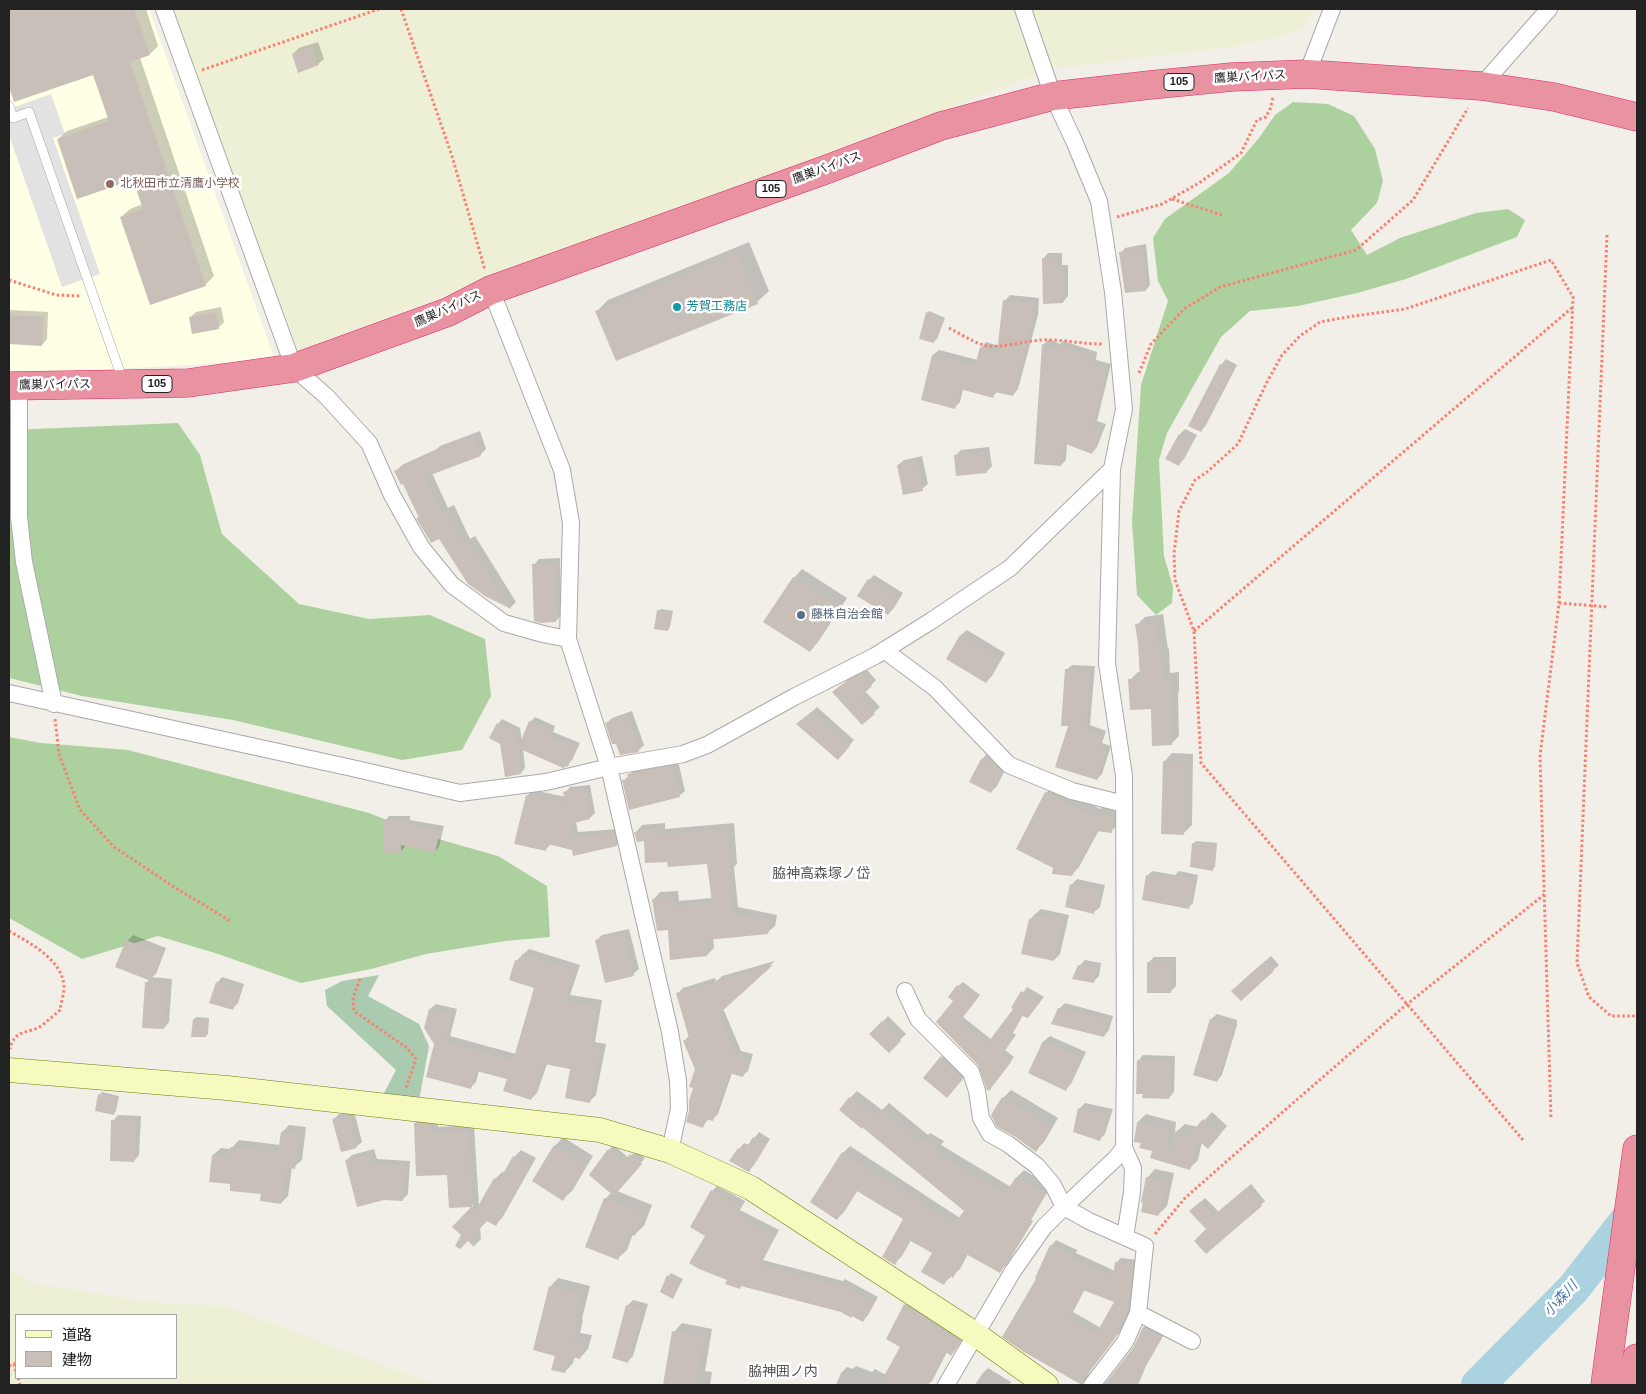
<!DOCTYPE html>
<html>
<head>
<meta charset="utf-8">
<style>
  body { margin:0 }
  #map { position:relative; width:1646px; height:1394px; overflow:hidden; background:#f2efe9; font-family:Helvetica,"Noto Sans JP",sans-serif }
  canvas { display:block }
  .frame { position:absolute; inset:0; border:10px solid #222; pointer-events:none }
  .legend { position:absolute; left:15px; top:1314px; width:162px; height:65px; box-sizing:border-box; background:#fff; border:1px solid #a7a7a7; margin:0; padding:6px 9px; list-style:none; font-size:15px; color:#222 }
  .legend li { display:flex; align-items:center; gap:10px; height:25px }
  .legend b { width:25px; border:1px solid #a7a7a7 }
</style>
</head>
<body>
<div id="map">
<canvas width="1646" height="1394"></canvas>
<div class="frame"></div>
<ul class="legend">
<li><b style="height:6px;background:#f7fabf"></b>道路</li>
<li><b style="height:14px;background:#c7bfb8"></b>建物</li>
</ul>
</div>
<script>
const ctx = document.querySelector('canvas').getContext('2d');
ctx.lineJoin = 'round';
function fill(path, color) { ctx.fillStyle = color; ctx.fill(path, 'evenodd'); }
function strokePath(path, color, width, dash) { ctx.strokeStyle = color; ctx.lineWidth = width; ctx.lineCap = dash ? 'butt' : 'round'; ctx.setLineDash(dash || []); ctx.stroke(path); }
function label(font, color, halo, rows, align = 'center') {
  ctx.font = font + ' Helvetica,"Noto Sans JP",sans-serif'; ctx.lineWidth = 5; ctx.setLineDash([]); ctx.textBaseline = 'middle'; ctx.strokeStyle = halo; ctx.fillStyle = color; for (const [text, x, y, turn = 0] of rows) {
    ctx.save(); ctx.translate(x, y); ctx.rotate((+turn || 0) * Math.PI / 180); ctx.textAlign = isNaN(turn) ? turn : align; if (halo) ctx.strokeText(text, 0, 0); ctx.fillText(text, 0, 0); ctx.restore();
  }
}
fill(new Path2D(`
  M9,9H149L275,360L9,375Z`), '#ffffe5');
fill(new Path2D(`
  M158,9H1313L1301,30L1241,46L1056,68L299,350Z
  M9,1268L29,1282L140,1301L228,1307L437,1385H9ZM16,1315H176V1378H16Z`), '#eef0d5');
fill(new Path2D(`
  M1293,102L1328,104L1354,116L1375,149L1383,181L1377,203L1351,230L1367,255L1400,238L1476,213L1508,209L1525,220L1517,237L1406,279L1357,293L1298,306L1250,311L1221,337L1167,433L1159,460L1164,556L1173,587L1172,603L1156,615L1137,595L1132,522L1141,385L1168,301L1158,281L1153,238L1165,219L1229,173L1259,138L1275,115Z
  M178,423L200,455L222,534L299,604L369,619L430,615L485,639L491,696L462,750L402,760L233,720L82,696L9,678V430Z
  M9,737L41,743L128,750L369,813L431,837L498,856L547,886L550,937L505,941L426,954L371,969L301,983L215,953L158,936L82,959L9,918Z`), '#add19e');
fill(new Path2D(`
  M379,975L368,996L419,1024L429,1046L419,1101L383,1095L396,1070L327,1006L325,990L342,981Z`), '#aacbaf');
fill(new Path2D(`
  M51,94L65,134L53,138L100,274L62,287L9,135V109Z`), '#e2e2e2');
fill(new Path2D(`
  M9,9H146L158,46L150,54L140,58L214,276L205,285L121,217L130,209L143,204L134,178L58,139L67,131L108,117L94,73L15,101L9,83Z
  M318,42L324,59L318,64L293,54L299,48Z
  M749,242L769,291L757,302L597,311L608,300Z
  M1146,244L1150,285L1146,290L1121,253L1125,248Z
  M1048,253H1062V265H1068V296L1063,302L1043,259Z
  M1010,295L1039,298L1038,315L1018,389L1013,395L998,391L993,396L963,389L960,402L955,407L933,355L939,350L978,360L981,348L986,342L999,346L1005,301Z
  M221,307L224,322L218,328L190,317L196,312Z
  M9,310L48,312L47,339L42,345L9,343Z
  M929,311L945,318L937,339L934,341L927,313Z
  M1049,339L1060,344L1063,341L1097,352L1096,360L1111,364L1097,421L1106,424L1097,447L1092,453L1067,444L1066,460L1061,465L1043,345Z
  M1226,359L1237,365L1206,425L1201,431L1221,365Z
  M1185,429L1197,435L1184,459L1179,464L1167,458L1180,434Z
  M480,431L486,449L480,455L432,473L448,508L454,505L470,539L475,536L516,602L510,608L485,595L440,537L418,518L420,516L404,482L396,471L402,465L437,449L440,446Z
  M989,447L992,466L986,472L955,456L961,450Z
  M922,456L928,484L922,489L898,465L904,460Z
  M560,558L561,615L556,621L534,565L539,559Z
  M802,569L847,598L818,642L810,651L794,578Z
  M874,575L903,593L894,608L888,614L869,580Z
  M661,609L673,611L670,627L668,630L658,611Z
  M1163,614L1168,649L1169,648L1170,673L1179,672V692L1178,694L1179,736L1171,744L1152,708L1130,680L1138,672H1141L1137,625L1145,617Z
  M967,630L1005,653L992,676L986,682L947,658L961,635Z
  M1072,665L1095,666L1090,725L1106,731L1102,743L1111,746L1102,774L1097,779L1070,725L1066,670Z
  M867,670L876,680L865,691L880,707L862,724L834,693L848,679Z
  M817,707L854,740L843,753L804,719Z
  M632,711L644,745L639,750L621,753L607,723L612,718Z
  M535,717L555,726L553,732L580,743L572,760L567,765L523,749L525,768L521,773L498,724L502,719L520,728L522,742L530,722Z
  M1172,753L1193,754L1192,825L1184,833L1164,762Z
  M987,754L1007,766L997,786L991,792L971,782L982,759Z
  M678,761L685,791L679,796L624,781L634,769Z
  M590,785L595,813L590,818L576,822L578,832L619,829L622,840L616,845L573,849L551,844L546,849L527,796L533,790L566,797L565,793L570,787Z
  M1054,785L1100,809L1103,807L1120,808L1119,824L1111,831L1099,830L1079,867L1071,875L1046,793Z
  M389,816H410V820L444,826L439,847L435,851L405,845V847L400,852L385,821Z
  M665,823V829L734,823L737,864L734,867L738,907L777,915L775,926L768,932L713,938L714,948L707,955L669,929L654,899L660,892L678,891L679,901L712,898L708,862L668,860L636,832L642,825Z
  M1196,841L1217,843L1215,867L1212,869L1193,844Z
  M1152,871L1175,875L1179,871L1198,875L1193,903L1189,907L1147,876Z
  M1077,879L1105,885L1100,907L1094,912L1072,884Z
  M1041,909L1069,915L1060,954L1054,960L1030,919Z
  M629,929L639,969L633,974L596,941L602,935Z
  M133,935L166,948L156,974L152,977L172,979L169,1022L164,1028L146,983L150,979L127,941Z
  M529,949L580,965L570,995L602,1000L595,1042L606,1044L596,1095L590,1101L571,1068L547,1064L537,1093L531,1099L508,1079L479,1071L476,1082L470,1088L435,1044L430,1009L436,1004L457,1009L450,1036L516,1054L536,987L516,961Z
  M1271,956L1279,965L1273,970L1238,985Z
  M1154,957H1176V986L1171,991L1148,963Z
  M1085,960L1101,963L1099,976L1093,982L1080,965Z
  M775,961L723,1008L741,1051L753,1054L748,1071L742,1076L732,1073L718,1114L713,1119L709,1118L703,1126L694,1088L696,1069L684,1041L690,1035L678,993L683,988L715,978L716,982L722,976Z
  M222,977L244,984L238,1003L232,1009L217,983Z
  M963,982L980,995L963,1017L992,1040L1015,1009L1013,1008L1027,987L1044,997L1028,1017L1023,1015L1013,1033L1016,1035L1005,1050L1014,1057L989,1090L979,1064L937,1022L955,1001L958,986Z
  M1065,1003L1113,1016L1109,1030L1104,1036L1059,1009Z
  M1217,1014L1237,1020V1025L1222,1075L1217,1081L1211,1019Z
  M888,1016L906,1034L889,1051L871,1034Z
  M196,1017L209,1018L208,1034L206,1036L194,1020Z
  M1050,1036L1086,1052L1071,1084L1066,1089L1030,1073L1044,1041Z
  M948,1052L967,1073L952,1091L942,1057Z
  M1143,1055L1175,1056L1174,1092L1169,1098L1138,1061Z
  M1011,1090L1058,1118L1044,1142L1035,1151L1003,1098Z
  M857,1091L882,1110L889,1103L928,1135L930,1133L944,1141L941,1145L1011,1187L1017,1177L1024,1170L1051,1186L1031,1220L1033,1221L1007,1264L1000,1271L968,1254L960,1269L944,1283L933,1252L911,1240L902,1256L895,1263L905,1219L858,1190L844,1212L837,1219L843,1153L850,1146L960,1218L965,1210L850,1098Z
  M102,1092L119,1096L116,1111L114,1113L100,1094Z
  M1085,1103L1113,1109L1105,1134L1099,1140L1075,1131L1080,1108Z
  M354,1111L362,1142L356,1147L334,1119L339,1114Z
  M1212,1112L1227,1126L1216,1139L1202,1142L1198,1160L1190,1168L1152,1157L1154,1150L1142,1142L1138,1122L1146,1114L1176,1122L1175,1133L1185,1124L1198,1127Z
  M118,1115L141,1116L139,1155L134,1161L113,1121Z
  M422,1117L438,1119V1127L474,1125L479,1207L495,1179L502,1172L505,1173L514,1157L521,1150L536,1158L502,1218L496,1224L487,1220L480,1227L481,1239L474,1246L454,1227L474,1205L450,1207L448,1173L415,1123Z
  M289,1125L306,1127L302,1160L294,1167H292L288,1196L281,1203L263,1193L232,1183L213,1155L221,1148L231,1149L239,1140L280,1145L282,1132Z
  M759,1132L770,1139L754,1165L749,1170L739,1149L744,1143L749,1145Z
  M563,1137L593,1156L572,1191L563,1199L555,1146Z
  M613,1145L629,1158L636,1151L645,1158L617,1191L652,1205L644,1226L635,1234H633L627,1250L618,1258L605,1199L612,1192L609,1150Z
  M374,1149L377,1159L410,1161L408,1194L403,1199L347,1160L352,1155Z
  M1155,1169L1174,1173L1167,1206L1158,1215L1147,1178Z
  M1251,1184L1265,1201L1261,1205L1208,1229L1191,1211L1205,1198L1219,1212Z
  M717,1186L745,1201L740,1210L779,1230L763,1260L843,1281L845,1279L878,1297L868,1315L863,1321L842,1311L728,1279L707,1236L712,1191Z
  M1056,1240L1077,1250L1076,1253L1115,1271L1116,1263L1121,1258L1138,1260L1133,1304L1121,1330L1089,1372L1087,1379L1082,1384L1038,1278L1051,1246ZM1085,1289L1115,1302L1101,1328L1073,1312Z
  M671,1273L683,1279L673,1297L669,1276Z
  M558,1278L590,1286L582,1319L583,1320L580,1333L592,1335L588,1349L580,1358L575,1356L573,1363L565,1372L556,1355L550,1287Z
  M911,1299L965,1335L957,1348L951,1355L947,1352L932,1381L927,1385H836L841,1373L847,1367L853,1369L856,1366L872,1372L875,1369L886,1375L902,1346L905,1305Z
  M633,1300L648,1304L633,1356L628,1361L613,1357L628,1305Z
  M1149,1322L1166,1331L1146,1366L1138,1385H1106L1134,1349L1144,1327Z
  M682,1323L712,1329L705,1371L712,1372L710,1385H664L674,1332Z
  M988,1368L1011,1382L1009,1385H975L982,1374Z`), '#0003');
strokePath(new Path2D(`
  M1478,1385L1573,1289L1637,1207`), '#aad3df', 34);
fill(new Path2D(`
  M9,9H134L150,55L130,62L206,286L150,305L120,217L143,209L133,180L77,199L57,139L109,121L93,75L14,102L9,87Z
  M312,46L319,65L298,73L292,54Z
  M1142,248L1146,291L1125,293L1119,252Z
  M737,253L758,304L616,361L595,311Z
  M1042,258H1057V270H1063V303L1043,304Z
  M1003,300L1035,304L1032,321L1013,396L995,392L993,398L960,389L955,409L921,400L932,355L975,366L980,347L997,352Z
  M216,312L219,329L192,334L189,317Z
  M926,312L943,320L934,343L919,339Z
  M9,315L43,317L42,346L9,344Z
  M1042,344L1055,350L1057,345L1093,357L1091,365L1106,369L1092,427L1101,430L1092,454L1063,443L1061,466L1034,464Z
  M1220,364L1232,371L1201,432L1188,426Z
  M1179,434L1192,441L1179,466L1165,459Z
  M473,436L481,456L425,477L442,514L448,511L464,544L468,542L511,609L485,596L468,584L439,539L431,543L416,518H419L403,484L401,485L394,471L432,453V452Z
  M984,452L987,473L956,476L954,455Z
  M917,461L923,491L903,495L897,465Z
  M555,563L556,622L540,623L534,621L532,564Z
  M793,577L839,607L810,652L763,622Z
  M868,579L899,599L888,615L857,596Z
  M657,610L672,613L668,631L654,629Z
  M1155,621L1160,656H1162L1163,680H1171L1172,701H1170L1172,745L1152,746L1151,709L1130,710L1128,679H1140L1138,644L1135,624Z
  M960,635L1001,659L986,683L946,659Z
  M1065,669L1090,671L1085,730L1102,737L1098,749L1106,752L1097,780L1055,767L1068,726H1061Z
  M861,674L872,686L860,697L875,714L862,725L832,692L841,685Z
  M811,712L850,746L838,760L796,724Z
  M627,715L639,752L620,755L616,744H612L605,723Z
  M529,721L551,731L549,736L576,748L568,766L563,768L518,748L521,774L505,777L500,744L489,738L497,723L516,732L518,748Z
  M981,759L997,767L1002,772L991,793L969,782Z
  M1163,761L1185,762L1184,835L1161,834Z
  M673,766L680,797L629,810L622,780L629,779L627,774Z
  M578,789H585L590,819L570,824L573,837L614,833L617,846L573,856L572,850L547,844L546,851L514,844L526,795L566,803L563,792Z
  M1045,792L1093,817L1094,814L1113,816L1112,833L1096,831L1072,876L1052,874L1053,868L1016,849Z
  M383,820H407L406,824L440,831L435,853L401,845V853H383Z
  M659,829V835L727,829L731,872H728L732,914L771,921L768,934L706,940L707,956L670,960L668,930L657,931L652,899L672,897L673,907L712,903L707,864L668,867L667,862L645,863L644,841L637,842L634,832Z
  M1192,843L1215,845L1213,871L1190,867Z
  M1146,875L1172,879L1173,875L1195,879L1189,909L1142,900Z
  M1070,884L1100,891L1094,914L1065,907Z
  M1034,914L1064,920L1054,961L1021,954L1029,919L1033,920Z
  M624,933L634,976L605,983L595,940Z
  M126,940L161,954L151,981L115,967Z
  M522,954L575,971L565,1001L597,1006L590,1047L600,1050L590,1103L565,1098L570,1069L544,1064L531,1100L503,1091L507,1079L476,1071L471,1089L426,1077L434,1044L424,1028L429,1009L452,1014L445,1042L513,1061L534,988L509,980L515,960L520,962Z
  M1265,961L1274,971L1241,1001L1231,991Z
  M1147,962H1171V993H1147Z
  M773,965L719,1014L736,1056L748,1060L743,1077L729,1073L713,1121L706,1119L703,1128L686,1122L689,1111V1101L693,1088L689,1087L695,1069L683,1041L689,1038L676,993L710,983V985L715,981Z
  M1078,965L1097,968L1094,983L1072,979Z
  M145,982L167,984L164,1029L142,1028Z
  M216,982L239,989L233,1010L209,1003Z
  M957,985L976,1000L959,1022L987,1044L1013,1009L1011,1008L1021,991L1040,1002L1028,1018L1022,1016L1009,1038L1012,1040L1002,1055L1011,1062L989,1091L987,1090L978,1065L936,1022L953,1001L948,997Z
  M1058,1008L1108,1021L1104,1037L1051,1024Z
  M193,1019L208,1020L206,1037H191Z
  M1210,1019L1232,1025V1032L1217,1082L1193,1075Z
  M882,1021L901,1041L889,1053L869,1034Z
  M1043,1041L1081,1058L1066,1091L1028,1073Z
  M941,1056L963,1079L947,1098L923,1078Z
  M1137,1060L1170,1061L1169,1099L1142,1098L1143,1094H1136Z
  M98,1094L118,1098L114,1115L95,1111Z
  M849,1097L874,1117L881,1109L920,1142L922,1139L938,1148L935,1152L1005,1194L1016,1177L1045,1193L1025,1227L1027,1228L1000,1273L966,1254L953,1278L949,1275L944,1285L921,1272L932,1253L909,1240L895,1265L882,1257L903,1219L857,1191L837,1220L810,1202L842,1152L953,1225L964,1211L862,1127V1129L839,1110Z
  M1002,1097L1051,1127L1036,1152L1014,1136L997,1127L991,1115Z
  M1078,1108L1108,1115L1100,1141L1073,1132Z
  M347,1115L349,1116L357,1148L341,1152L332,1119Z
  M1203,1119L1220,1135L1208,1149L1198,1140L1190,1170L1150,1158L1152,1151L1139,1148L1141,1143L1134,1142L1137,1122L1168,1129L1167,1159L1176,1131L1193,1136L1191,1133Z
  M111,1120L136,1121L134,1162L110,1161Z
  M414,1123L432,1125V1133L468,1131L473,1215L494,1178L499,1181L513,1156L530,1165L496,1226L487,1221L474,1235V1247L468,1241L460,1249L455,1246L461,1235L452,1227L471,1207L449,1208L447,1175L416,1176Z
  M281,1132L299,1134L295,1169L287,1167L281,1204L260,1201L261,1194L230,1191V1184L209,1182L212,1155L229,1157L230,1147L278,1152Z
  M753,1137L766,1145L749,1172L729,1161L738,1148L744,1151Z
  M554,1145L586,1165L563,1201L532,1181Z
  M608,1149L624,1162L630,1154L642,1164L614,1196L589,1175Z
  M369,1154L371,1164L406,1166L403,1201L384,1200L357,1207L345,1160Z
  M1146,1177L1167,1182L1158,1216L1141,1212L1143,1203L1141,1202Z
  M1246,1188L1262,1206L1206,1254L1194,1241L1206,1229L1189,1211L1200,1202L1213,1216Z
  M711,1190L740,1207L736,1215L775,1236L759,1265L838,1286L839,1284L874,1302L863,1322L852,1316L851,1318L841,1312L741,1286L740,1289L725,1284L727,1280L699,1269L689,1263L705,1236L690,1227Z
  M604,1198L644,1213L635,1236L629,1233L618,1260L585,1247Z
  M1050,1245L1072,1255L1071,1258L1113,1277L1115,1262L1133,1264L1128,1310L1116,1337L1084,1379L1082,1385L1024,1352L1002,1337L1036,1279L1035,1278ZM1083,1290L1114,1302L1096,1334L1068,1318Z
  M667,1275L681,1282L673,1299L660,1292Z
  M549,1286L582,1294L574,1328H576L573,1341L584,1344L580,1359L569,1356L565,1373L551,1370L555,1356L533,1350Z
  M904,1304L960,1342L951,1356L946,1352L927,1385H879L900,1347L886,1339Z
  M626,1305L643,1309L628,1363L612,1358Z
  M1143,1327L1161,1337L1136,1385H1104L1133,1348Z
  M672,1331L704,1337L696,1385H663Z`), '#c7bfb8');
const lane = new Path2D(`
  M9,106L13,118L29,112L123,381`);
const street = new Path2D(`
  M164,9L294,368L326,396L369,443L392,495L421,547L452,585L504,623L543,634L568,639
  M1307,74L1332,9
  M1481,86L1549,9
  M491,290L562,470L571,523L568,639L609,767L670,1032L678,1081L679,1109L670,1151
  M19,386V517L24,562L54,704
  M884,650L935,688L1009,765L1072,791L1124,804
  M9,693L352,768L460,793L546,782L609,767L683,754L707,745L794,697L875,656L931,621L1010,568L1112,469
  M905,991L918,1019L971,1072L977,1091L981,1118L990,1134L1008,1144L1037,1166L1053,1185L1064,1207L1116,1158L1124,1148L1125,1053L1124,776L1107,663L1112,469L1124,409L1113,292L1099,201L1074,141L1053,96L1023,9
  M1124,1148L1133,1168L1132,1192L1125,1237
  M946,1385L1013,1271L1044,1227L1064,1207L1089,1221L1145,1246L1138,1313L1192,1341
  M1092,1385L1125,1342L1138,1313`);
const secondary = new Path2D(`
  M9,1070L227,1088L600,1130L670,1151L751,1188L975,1334L1046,1385`);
const highway = new Path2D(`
  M9,386L188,383L294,368L448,312L491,290L825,170L941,126L1053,96L1150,85L1232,77L1307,74L1481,86L1554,97L1637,117
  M1605,1385L1637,1149
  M1633,1385L1637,1358`);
strokePath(lane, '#a9a9a9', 10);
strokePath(street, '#a9a9a9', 18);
strokePath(secondary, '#707d05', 25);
strokePath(highway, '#dc2a67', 29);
strokePath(new Path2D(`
  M401,9L452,156L485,270
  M202,70L379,9
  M1172,199L1222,215
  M1117,217L1162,204L1199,183L1241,153L1257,120L1266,117L1270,109L1273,98
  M1607,235L1577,963L1589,997L1611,1016H1637
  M9,280L56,295L80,296
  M949,328C961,334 974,343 987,346C1000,348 1026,341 1041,340C1062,339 1081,344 1102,344
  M1139,373L1151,344L1184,309L1220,287L1356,250L1413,200L1468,108
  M1559,603L1608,607
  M1194,631L1573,307
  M55,719L59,754L80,810L114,847L174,887L232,922
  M9,931C30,943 63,960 64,987C64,994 61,1003 60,1010C54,1015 48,1021 41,1026C28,1034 14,1029 10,1049
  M360,979L353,998L354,1011L407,1048L416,1059L406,1088
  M1523,1140L1201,763L1194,631L1175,580L1174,554L1179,511L1195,480L1207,472L1238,444L1267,382L1282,355L1300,336L1320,322L1347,317L1405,309L1551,260L1573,297L1559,603L1540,756L1551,1118
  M1155,1234L1185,1198L1285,1110L1406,1005L1545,894
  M14,1364L16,1373
  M9,1366L16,1363
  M18,1378L20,1385`), '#fa8072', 3, [2.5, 2.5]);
strokePath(lane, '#fff', 9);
strokePath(street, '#fff', 16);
strokePath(secondary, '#f7fabf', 24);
strokePath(highway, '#e892a2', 28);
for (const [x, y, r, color] of [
  [110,184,5,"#8d6e63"],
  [677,307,5,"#0f9aa8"],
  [801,615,5,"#5c6f8a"]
]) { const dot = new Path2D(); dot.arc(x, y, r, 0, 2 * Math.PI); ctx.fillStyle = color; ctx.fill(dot); strokePath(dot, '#fff', 2); }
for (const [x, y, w] of [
  [1179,82,30],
  [771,189,30],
  [157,384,30]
]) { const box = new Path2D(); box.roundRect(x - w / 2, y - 8.5, w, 17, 4); ctx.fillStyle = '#fff'; ctx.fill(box); strokePath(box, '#222', 1); }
label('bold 11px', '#222', null, [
  ["105",1179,82],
  ["105",771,189],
  ["105",157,384]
]);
label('12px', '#222', '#fff', [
  ["鷹巣バイパス",1250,77,-3],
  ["鷹巣バイパス",827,168,-20],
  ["鷹巣バイパス",448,309,-24],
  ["鷹巣バイパス",55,385,-1]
]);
label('12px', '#785e54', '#fff', [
  ["北秋田市立清鷹小学校",120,184]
], 'left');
label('12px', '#0d838f', '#fff', [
  ["芳賀工務店",687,307]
], 'left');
label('12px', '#4e5e75', '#fff', [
  ["藤株自治会館",811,615]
], 'left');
label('14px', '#555', '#fff', [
  ["脇神高森塚ノ岱",821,874],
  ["脇神囲ノ内",783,1372]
]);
label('italic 14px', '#4a7aab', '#fff', [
  ["小森川",1561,1299,-47]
]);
</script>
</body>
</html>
